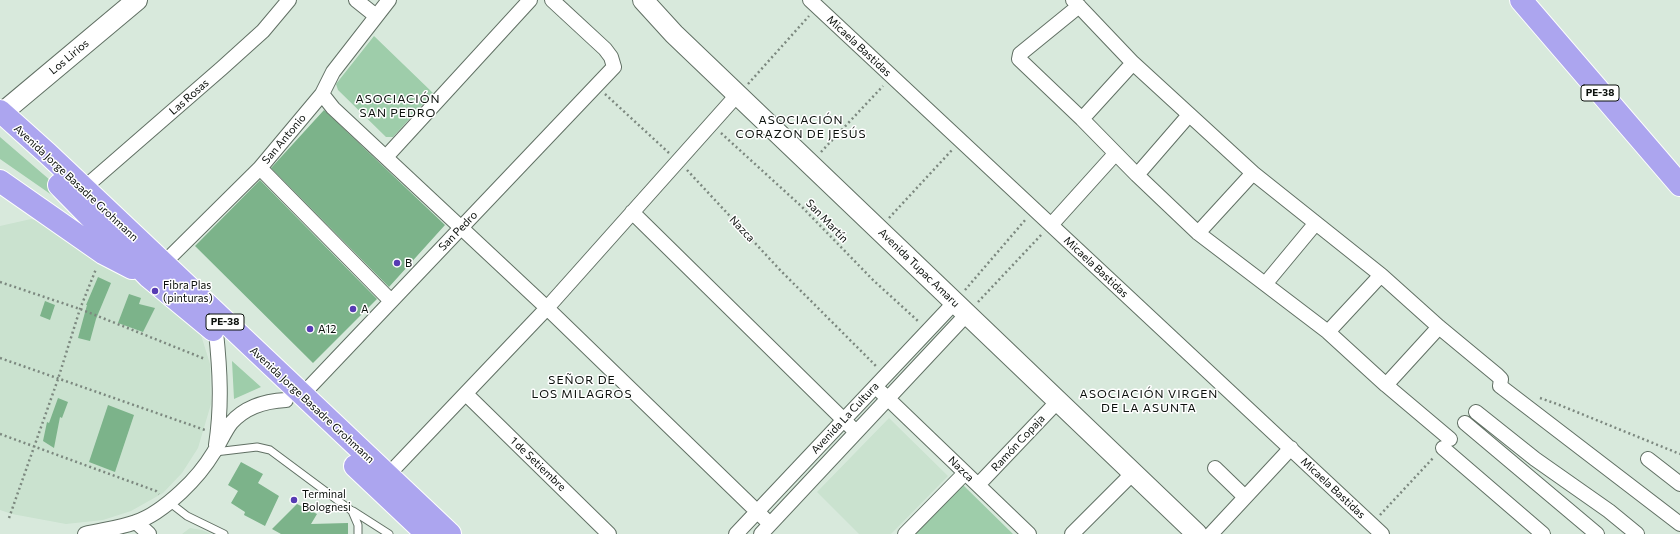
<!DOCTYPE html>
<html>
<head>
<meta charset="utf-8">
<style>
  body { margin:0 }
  canvas { display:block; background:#d8e9dc }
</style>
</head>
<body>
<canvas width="1680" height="534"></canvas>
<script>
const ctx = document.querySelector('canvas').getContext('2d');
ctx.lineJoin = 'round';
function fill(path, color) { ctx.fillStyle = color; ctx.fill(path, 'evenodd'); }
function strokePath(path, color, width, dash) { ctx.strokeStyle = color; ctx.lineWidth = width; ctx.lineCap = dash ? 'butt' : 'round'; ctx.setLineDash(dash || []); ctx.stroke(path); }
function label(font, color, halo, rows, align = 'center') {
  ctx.font = font + ' Commissioner,sans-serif'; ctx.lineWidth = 3; ctx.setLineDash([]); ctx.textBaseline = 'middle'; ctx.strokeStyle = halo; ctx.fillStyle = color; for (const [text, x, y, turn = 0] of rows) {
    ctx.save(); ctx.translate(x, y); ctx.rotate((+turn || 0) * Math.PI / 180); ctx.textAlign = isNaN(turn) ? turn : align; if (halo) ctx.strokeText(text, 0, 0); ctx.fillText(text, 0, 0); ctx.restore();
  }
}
fill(new Path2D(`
  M31,219L56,225L118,265L201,335L210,364L211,404L198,448L182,473L163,493L131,511L103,520L66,524L12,514L0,510V226Z
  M889,418L948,476L891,534H859L817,492Z
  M190,528L202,530L211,534H182Z`), '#cae2cf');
fill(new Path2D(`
  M374,36L433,93L393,137H386L338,90L336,84Z
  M0,137L65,193L59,200L0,159Z
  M232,361L261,387L234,399Z
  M963,485L1013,534H914Z`), '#9ecdaa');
fill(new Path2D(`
  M324,110L445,225L389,287L271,168Z
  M260,180L377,299L313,363L195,246Z
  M98,277L111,283L96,319L90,341L78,338L87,305H86Z
  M129,294L141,298L139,304L155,308L143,332L118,323Z
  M45,301L55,305L50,320L40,316Z
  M58,398L68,402L62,418L60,417L54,448L43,441L47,422L49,423Z
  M108,405L134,415L115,472L89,462Z
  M241,462L263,474L258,483L279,496L265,526L244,515L245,512L231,503L238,491L228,485Z
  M297,504L317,514L311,524L348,523V534H281L272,529Z`), '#7cb38a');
const lane = new Path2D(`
  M215,452L257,447L270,450L352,511L358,525V534
  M169,502L187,516L224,534
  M353,511L389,534`);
const street = new Path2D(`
  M356,0L376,16
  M810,0L1382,534
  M1073,0L1133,63L1253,173L1381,275L1439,327L1497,375L1501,379L1500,386L1680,524
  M1079,6L1020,54L1019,59L1082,119L1137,175L1198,233L1328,332L1386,385L1450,439
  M322,94L333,108L547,308L770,524
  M1082,119L1133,63
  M386,157L530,0
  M260,168L391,301
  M1137,175L1189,115
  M84,188L222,68L263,31L289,0
  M632,212L856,432
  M1051,225L1115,154
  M1198,233L1253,173
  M163,264L260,168L322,94L333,72L389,0
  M1266,283L1315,224
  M216,332C220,370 222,406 216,445
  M1328,332L1381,275
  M1386,385L1439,327
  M881,392L1029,534
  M466,394L609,534
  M302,395L614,67L611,57L605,49L552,0
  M1476,412L1535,459L1609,511L1637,534
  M1465,423L1597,534
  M1443,448L1543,534
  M1648,459L1680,484
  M1215,468L1245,497
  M388,475L547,308L737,95
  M978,485L1058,401
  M136,522L149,534
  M85,534C101,530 120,528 136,522C152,517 168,504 181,492C194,480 205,467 214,452C220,443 224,432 231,423C245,407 265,401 286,400
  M736,534L955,302
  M761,534L967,314
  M905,534L965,473
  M1072,534L1133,473
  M1211,534L1291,448`);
const secondary = new Path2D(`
  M643,0L674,34L1197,534
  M2,113L137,0`);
const highway = new Path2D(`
  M1521,0L1680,185
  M0,111L48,154L450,534
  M0,181L103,253L132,268
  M59,185L149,277L213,330
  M355,466L427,534`);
strokePath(lane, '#617064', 9);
strokePath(street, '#617064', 16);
strokePath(secondary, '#617064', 22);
strokePath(highway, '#fff', 24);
strokePath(new Path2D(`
  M748,84L809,16
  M605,94L669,153
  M721,133L801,206L873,280L918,321
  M821,152L883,86
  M687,170L781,271L877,367
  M889,218L952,150
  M0,282L80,309L205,359
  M965,290L1026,219
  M978,302L1042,234
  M0,358L205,430
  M1540,398L1557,404L1680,454
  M0,434L156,491L159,494
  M1380,515L1434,457
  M9,518L58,379L80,309L96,269`), '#7c887f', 2.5, [2, 3]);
strokePath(lane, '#fff', 7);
strokePath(street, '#fff', 14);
strokePath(secondary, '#fff', 20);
strokePath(highway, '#aca5ef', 22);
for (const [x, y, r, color] of [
  [397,263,4,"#573bb3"],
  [155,291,4,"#573bb3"],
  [353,309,4,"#573bb3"],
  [310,329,4,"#573bb3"],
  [294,500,4,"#573bb3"]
]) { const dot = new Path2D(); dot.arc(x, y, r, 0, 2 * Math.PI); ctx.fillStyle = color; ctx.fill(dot); strokePath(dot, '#fff', 1.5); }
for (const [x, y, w] of [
  [1600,93,38],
  [225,322,38]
]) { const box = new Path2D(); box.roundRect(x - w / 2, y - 8, w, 16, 3); ctx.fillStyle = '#fff'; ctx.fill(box); strokePath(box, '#0b100c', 1); }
label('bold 10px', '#0b100c', null, [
  ["PE-38",1600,93],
  ["PE-38",225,322]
]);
label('11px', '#0b100c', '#fff', [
  ["Micaela Bastidas",859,46,43],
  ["Los Lirios",69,57,-40],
  ["Las Rosas",189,97,-41],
  ["San Antonio",284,139,-50],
  ["Avenida Jorge Basadre Grohmann",76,183,43],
  ["San Martín",827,221,46],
  ["Nazca",742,229,47],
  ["San Pedro",458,231,-46],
  ["Micaela Bastidas",1096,267,43],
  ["Avenida Tupac Amaru",919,268,44],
  ["Avenida Jorge Basadre Grohmann",312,405,43],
  ["Avenida La Cultura",845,418,-47],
  ["Ramón Copaja",1018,443,-47],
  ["1 de Setiembre",538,464,44],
  ["Nazca",961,469,44],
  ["Micaela Bastidas",1333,488,43]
]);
label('11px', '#0b100c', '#fff', [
  ["B",405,263],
  ["Fibra Plas",163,285],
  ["(pinturas)",163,298],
  ["A",361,309],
  ["A12",318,329],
  ["Terminal",302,494],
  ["Bolognesi",302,507]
], 'left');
ctx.letterSpacing = '1px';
label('12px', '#0b100c', '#fff', [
  ["ASOCIACIÓN",398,99],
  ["SAN PEDRO",398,113],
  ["ASOCIACIÓN",801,120],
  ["CORAZON DE JESÚS",801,134],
  ["SEÑOR DE",582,380],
  ["LOS MILAGROS",582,394],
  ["ASOCIACIÓN VIRGEN",1149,394],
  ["DE LA ASUNTA",1149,408]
]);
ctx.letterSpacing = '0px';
</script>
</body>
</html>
